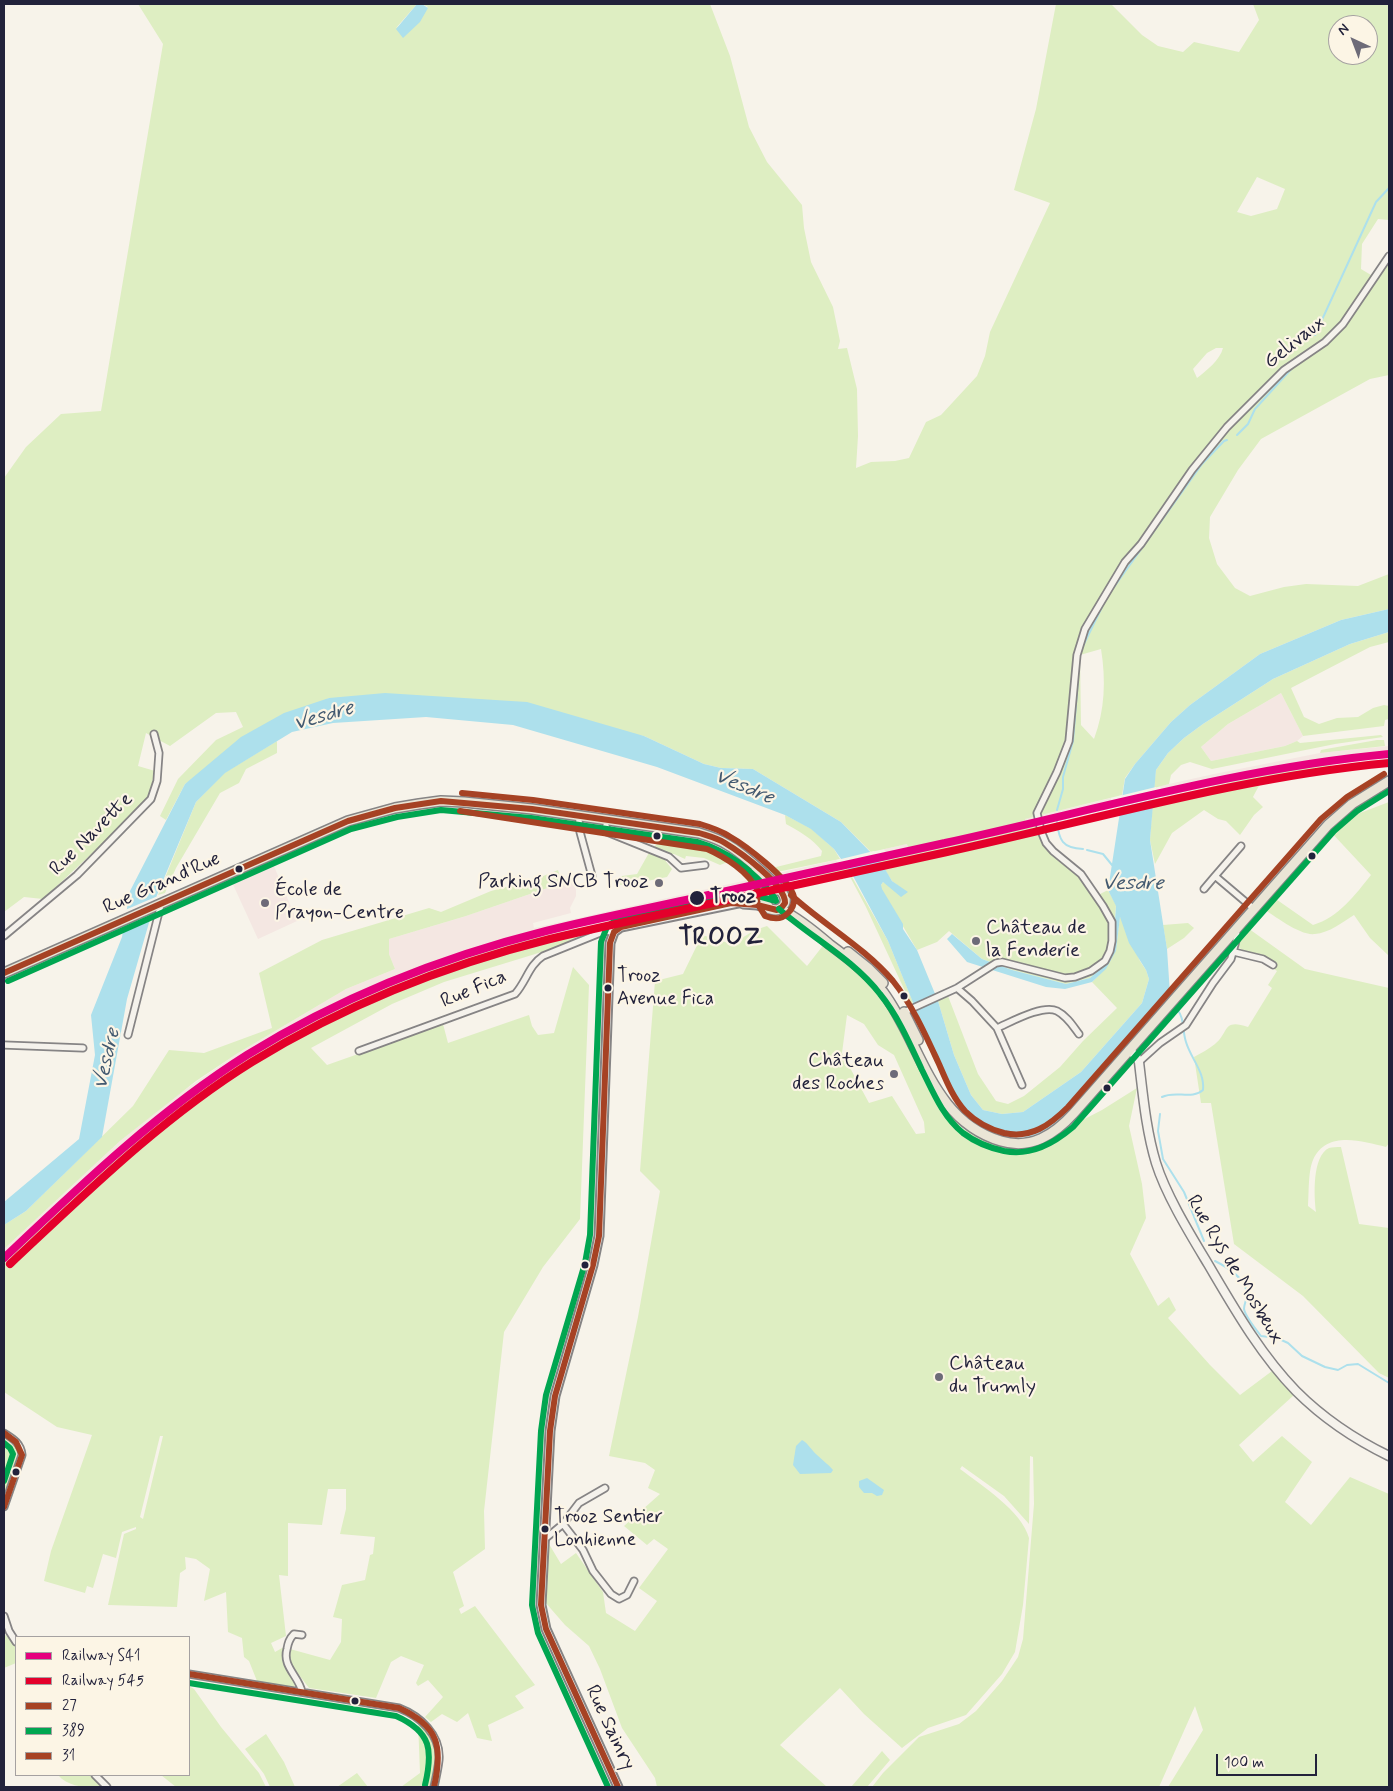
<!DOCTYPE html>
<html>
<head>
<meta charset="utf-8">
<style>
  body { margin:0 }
  #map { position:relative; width:1393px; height:1791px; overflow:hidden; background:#f7f3ea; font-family:Mynerve,sans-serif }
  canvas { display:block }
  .frame { position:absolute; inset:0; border:5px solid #22223b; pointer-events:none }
  .legend { position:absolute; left:15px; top:1636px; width:175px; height:140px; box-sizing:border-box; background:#fcf5e5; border:1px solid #a5a1a1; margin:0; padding:6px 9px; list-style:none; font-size:15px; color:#22223b }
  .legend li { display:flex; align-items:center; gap:10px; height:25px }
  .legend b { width:25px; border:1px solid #a5a1a1 }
  .north { position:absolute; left:1328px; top:15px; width:50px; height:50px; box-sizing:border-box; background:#fcf5e5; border:1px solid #a5a1a1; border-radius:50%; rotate:317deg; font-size:14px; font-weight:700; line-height:20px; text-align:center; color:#22223b }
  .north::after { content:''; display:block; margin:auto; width:18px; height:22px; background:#6d6b78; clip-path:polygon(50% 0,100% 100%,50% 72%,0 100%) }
  .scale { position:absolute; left:1216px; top:1754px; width:101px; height:22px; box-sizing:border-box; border:2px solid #22223b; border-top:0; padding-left:6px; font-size:15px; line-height:18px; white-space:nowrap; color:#22223b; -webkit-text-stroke:4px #fcf5e5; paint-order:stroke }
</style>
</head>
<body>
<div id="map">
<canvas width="1393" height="1791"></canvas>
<div class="frame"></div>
<ul class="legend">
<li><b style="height:6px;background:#e5007d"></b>Railway S41</li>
<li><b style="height:6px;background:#e4002b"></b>Railway 545</li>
<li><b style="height:6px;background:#a64224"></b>27</li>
<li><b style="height:6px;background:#00a651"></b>389</li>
<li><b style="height:6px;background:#a64224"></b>31</li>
</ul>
<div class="north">N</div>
<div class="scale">100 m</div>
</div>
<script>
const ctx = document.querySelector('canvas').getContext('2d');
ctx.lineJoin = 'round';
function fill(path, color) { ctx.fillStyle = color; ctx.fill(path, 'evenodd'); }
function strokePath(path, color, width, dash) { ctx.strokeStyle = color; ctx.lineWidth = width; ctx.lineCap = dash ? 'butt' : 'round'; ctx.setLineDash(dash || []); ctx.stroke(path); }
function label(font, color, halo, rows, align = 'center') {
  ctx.font = font + ' Mynerve,sans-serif'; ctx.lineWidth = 4.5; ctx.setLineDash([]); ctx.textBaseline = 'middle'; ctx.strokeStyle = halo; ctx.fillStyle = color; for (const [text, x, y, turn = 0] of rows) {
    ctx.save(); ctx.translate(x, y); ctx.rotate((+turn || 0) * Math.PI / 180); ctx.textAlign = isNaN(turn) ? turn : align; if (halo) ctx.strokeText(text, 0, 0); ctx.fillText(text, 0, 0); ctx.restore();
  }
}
fill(new Path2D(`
  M1281,693L1303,736L1297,741L1285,746L1211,761L1201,747L1228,724Z
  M1389,746V757L1351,760L1298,768L1162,797L1160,786L1214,774L1320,753Z
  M1111,798L1113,807L1027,828L1024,819Z
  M907,844L909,854L888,859L884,849Z
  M271,859L297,921L258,939L230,878Z
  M836,860L841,869L571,927V930L467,957L417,974L341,1007L267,1047L182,1104L125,1149L4,1263V1249L120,1141L176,1096L238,1053L346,989L395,969L389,954V939L466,916L562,883L574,881L576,890V896L570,908L571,913L533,923L534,928Z`), '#f4e7e2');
fill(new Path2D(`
  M138,4H417L396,28L428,7L422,4H710L730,56L749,127L767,162L802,205L804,228L811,262L833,307L840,341L838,349L847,348L857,389L858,436L856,468L871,462L895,461L909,458L926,422L941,415L977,376L985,356L990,332L1050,203L1014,190L1036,109L1056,4H1111L1142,35L1158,46L1183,52L1194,42L1239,52L1259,20L1253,4H1243H1389V220L1378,219L1362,244L1361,269L1371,275L1389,251V375L1370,379L1261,439L1238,470L1210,517L1209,538L1217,564L1235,588L1250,596L1284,587L1306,584L1358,586L1389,574V609L1341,620L1260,654L1190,705L1171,722L1135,764L1125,778L1122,795L1025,819L1027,827L1042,824L1048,842L1098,895L1108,890L1116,905L1113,950L1104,967L1090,978L1066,984L1012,970L982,959L949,931L937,942L917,950L881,889V885L883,882L907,893L892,881L879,861L909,854L907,844L871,852L841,822L753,769L721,768L704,764L644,736L329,698L185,784L166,820L160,816L178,779L216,740L243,727L236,712L216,713L170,746L146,733L138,766L155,771L147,802L43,899L24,897L4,912V478L26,447L61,414L101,411L163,44ZM1338,25H1368V55H1338ZM1257,177L1285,189L1277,209L1251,216L1237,212ZM1216,348H1223C1220,360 1206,371 1197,378L1193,369L1207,353ZM1101,649C1106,680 1105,710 1094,739L1081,725L1080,655Z
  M1389,632V642L1370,647L1291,688L1304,717L1319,724L1337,718L1358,717L1373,708L1384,705L1389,706V719L1385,720L1384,726L1303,736L1281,693L1228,724L1201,747L1211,761L1285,746L1297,741L1300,743L1381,735L1383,737L1335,744L1212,769L1190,762L1181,765L1171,775L1169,784L1154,788L1156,770L1168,753L1184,738L1203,724L1273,679L1350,644Z
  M1377,740H1384L1385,746L1320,753L1321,750L1326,749Z
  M277,741V753L246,769L239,783L220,793L176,868L165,893L158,895L196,802L224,773Z
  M1335,762C1318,781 1278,769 1259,786C1257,789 1255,793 1253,797L1263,807L1254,815L1240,835L1226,821L1218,819L1204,810L1172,833L1155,864L1150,840L1153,800L1271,773Z
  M1389,802V956L1370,938L1354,915C1343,922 1329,933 1315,934C1300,936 1275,916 1262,908L1273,897L1313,925C1339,917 1355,895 1371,875L1329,830L1352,808L1360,813Z
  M785,815L812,829L834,849L840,859L772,873L768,869L821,856L822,851C813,839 799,831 786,824Z
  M662,839L712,844L733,860L720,865L704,858L686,856L685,859L674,854H667L664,859L672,869L667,877L627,885H616L622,876L637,874L650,851Z
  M847,868L888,941L913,1002L911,1004L866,907L848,873L818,878L816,875Z
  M558,870L562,883L466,916L389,939V954L395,969L346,989L238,1053L196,1081L120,1141L4,1249V1225L26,1211L133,1106L169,1050L204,1053L272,1028L259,973L322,940L429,908L441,912L491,891L536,879Z
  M1120,916L1140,961L1146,970L1149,979L1142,1003L1081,1072L1023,1112L1002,1114L983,1110L971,1095L954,1055L938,1001L948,996L978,1074L996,1101L1008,1104L1024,1096L1060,1067L1083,1041L1117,1008L1092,982C1118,958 1116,949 1120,916Z
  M1188,923L1194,928L1184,938L1167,949L1163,925Z
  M605,924V927L566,944L532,955L444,982L392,1004L311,1048L327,1065L443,1024L448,1043L529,1015L532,1026L538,1035L554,1033L573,967L589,985L580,1219L543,1267L504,1332L484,1511L485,1549L453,1572L464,1606L459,1609L461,1614L475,1606L535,1685L515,1696L524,1708L488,1725L492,1741L477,1738L468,1713L457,1722L442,1714L431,1722L425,1717L443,1697L428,1680L418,1686L416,1683L424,1665L401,1656L391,1662L376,1698L309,1688L290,1663V1649L330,1660L341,1642L342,1619L333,1617L342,1585L365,1580L370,1555L373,1554L375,1537L340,1534L346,1509V1489H328L322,1525L288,1523V1576L279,1575L286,1636L271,1643L275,1652L284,1647L283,1664L297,1684L292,1688L257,1681L249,1661L244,1657L242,1638L228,1632L226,1592L204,1601L210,1569L196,1559L185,1557L186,1569L180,1573L177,1607L108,1605L124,1534L136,1529V1527L122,1532L116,1558L103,1554L93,1588L87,1586L85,1593L44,1581L51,1551L92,1435L57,1427L4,1392V1263C56,1214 106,1162 163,1118C291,1018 445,950 605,924ZM160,1436H163L143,1519L140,1517Z
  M767,926L807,966L825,943L867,980L895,1013L942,1106L963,1129L999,1145L1027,1150L1045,1143L1069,1127L1102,1110L1137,1088L1129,1126L1142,1184L1146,1218L1130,1254L1158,1306L1169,1297L1176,1310L1168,1318L1210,1365L1240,1395L1272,1371L1294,1395L1239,1445L1253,1462L1282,1436L1312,1462L1285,1502L1311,1525L1350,1477L1389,1494V1787H1168L1203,1730L1195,1706L1159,1787H872L883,1773L919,1737L959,1724L976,1711L1002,1681L1018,1657L1023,1639L1034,1504L1033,1457L1030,1456L1029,1524L1004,1496L962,1466L960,1469C981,1485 1022,1511 1029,1538L1023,1605L1015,1652L1002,1674L966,1715L928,1728L902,1748L864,1714L840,1688L780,1745L827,1787H657L655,1778L622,1728L600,1669L589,1646L565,1625L545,1602L549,1544L561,1564L576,1553L603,1592L606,1613L635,1631L657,1601L639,1588L668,1549L654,1539L647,1545L624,1526L660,1494L648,1488L655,1470L645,1463L609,1456L638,1317L660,1191L640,1171L655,981L683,974L702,935L732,944L755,930ZM847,1015L864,1024L878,1045L894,1055L924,1122L925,1133L916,1134L892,1096L869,1103L842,1053Z
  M1245,926L1305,969L1389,988V1143L1386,1147C1362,1141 1326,1130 1313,1160C1308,1171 1309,1194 1308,1206L1316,1212C1314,1196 1312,1156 1329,1148C1332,1147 1337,1147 1341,1147L1359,1224L1389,1228V1378L1379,1373L1303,1296L1234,1244L1211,1103H1201L1194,1057C1201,1053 1209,1049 1215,1044C1229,1033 1222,1018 1248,1027L1272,988L1268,985L1277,971L1241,949L1232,942Z
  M4,1438L16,1448L17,1454L4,1498Z
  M4,1634L16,1644V1663L4,1668Z
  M189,1686L194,1689L221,1727L259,1773L266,1787H176L161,1775H189Z
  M418,1721L422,1724L438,1753L432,1787H401L420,1773Z
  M266,1734L284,1762L295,1787H270L264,1774L245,1749Z
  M882,1751L890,1760L867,1787H851Z
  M357,1773L368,1787H337Z
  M58,1775H97L106,1787C90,1787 70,1789 58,1775Z`), '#deeec2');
fill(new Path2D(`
  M417,4H422L428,8L420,22L403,38L396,29Z
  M1389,609V632L1350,644L1273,679L1203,724L1184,738L1168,753L1156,770L1150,840L1167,949L1170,994C1144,1024 1118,1054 1092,1083C1080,1097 1058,1127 1041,1133C1004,1148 967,1123 949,1091L888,941L853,876L834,849L811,829L785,815L657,767L513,725L426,717L333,723L292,732L225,773L196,802L157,895L127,999L102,1137L26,1211L4,1225V1202L79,1139L95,1055L91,1015L122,937L130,891L185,784L241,737L284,713L329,698L385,693L527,702L644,736L704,764L721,768L753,769L841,822L882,864L892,881L908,892L901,897L883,882L881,885L882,889L903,924V929L917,950L938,1001L954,1055L971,1095L983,1110L1002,1114L1023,1112L1081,1072L1142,1003L1149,979L1146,970L1129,943L1120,917L1116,951L1106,969L1092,982L1065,989L1046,987L967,962L947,939L952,934L982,959L1012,970L1066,984L1090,978L1104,966L1113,950L1116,906L1108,890L1125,779L1135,764L1171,722L1190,705L1260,654L1341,620Z
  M802,1440C809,1444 811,1450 817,1455C822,1460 828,1464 833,1470L831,1473L800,1474L793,1465L796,1446Z
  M867,1478L884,1490L882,1495L877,1496L872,1493H864L859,1487V1481Z`), '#ade0ec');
fill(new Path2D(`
  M1156,787V799L1117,808L1119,796Z
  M874,851L882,860L844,869L837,860Z
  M158,896L154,915L121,929L125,910Z`), '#f7f3ea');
strokePath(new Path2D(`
  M1315,335L1376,202L1389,188
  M1237,435L1248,424L1255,409L1294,366
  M1109,594L1202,464L1224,441L1227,440
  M1081,650L1102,607
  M1057,810L1063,789V777L1073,741L1078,679
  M1057,822C1059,840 1062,848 1083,849
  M1087,850L1103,854L1112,865
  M1162,1097C1175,1090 1192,1100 1203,1090C1205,1072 1191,1059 1186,1042C1182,1030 1185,1019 1177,1009
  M1160,1114L1158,1131L1163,1159L1184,1192L1204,1241
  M1215,1261C1227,1267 1246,1279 1247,1294C1247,1299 1244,1304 1244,1309C1245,1315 1257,1331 1261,1336L1277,1338L1288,1343L1302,1356L1325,1367L1338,1370L1347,1365L1358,1364L1389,1383`), '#ade0ec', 2);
const minor = new Path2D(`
  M579,821L580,832L592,876
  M606,826L607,832L669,857L681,868L705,865
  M1241,846L1215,876L1254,909
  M1204,889L1215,876
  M4,936L77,875L151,799L157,781L159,753L154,734
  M1234,952L1263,959L1273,965
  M957,988L972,1001L997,1028L1022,1085
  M902,1013L957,988L996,963L1002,962L1065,978L1075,977L1091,971L1105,961L1110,951L1112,941V922L1103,906L1081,874L1053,851L1046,843L1041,831L1037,813L1057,772L1069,741L1077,655L1085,629L1125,562L1141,544L1192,470L1227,427L1284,370L1325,342L1343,324L1389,256
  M997,1028C1011,1022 1043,1004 1057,1011C1067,1016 1073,1026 1079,1034
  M128,1035L161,904
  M4,1045L83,1048
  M359,1051L515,994C526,982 529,965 543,956L605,931L614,932
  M1139,1062L1160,1043L1186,1025L1213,983L1231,959L1237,937L1236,929
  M4,1433C14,1439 21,1444 22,1455L4,1507
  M563,1524L583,1550L593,1571L611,1594L619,1599L627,1595L634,1581
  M546,1538L563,1524L579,1503L605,1488
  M4,1616L9,1631L16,1642
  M302,1635L294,1634C289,1639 288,1643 287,1649C282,1667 299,1676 302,1692
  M189,1674L399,1708C420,1716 441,1735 439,1760C438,1769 436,1778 434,1787
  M95,1775L107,1787`);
const tertiary = new Path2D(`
  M743,904L757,905L770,909
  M618,1787L546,1629L541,1605L550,1431L555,1396L593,1265L599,1236L610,943L614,932L621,927L743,902L765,896`);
const secondary = new Path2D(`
  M1129,1050L1136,1056L1139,1062C1143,1095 1146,1130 1156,1163C1166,1195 1190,1234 1208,1264C1234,1308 1260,1354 1296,1391C1322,1417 1356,1440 1389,1456`);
const primary = new Path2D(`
  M755,872L766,885L767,893
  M780,909C798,918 814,931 829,944C848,958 868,973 883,992C922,1045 931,1120 1001,1141C1031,1150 1054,1135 1074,1113L1328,825L1352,804L1389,781
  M848,952L868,968L883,983
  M4,973L348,821L395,808L419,804L441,801L464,802L532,809L699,833C709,836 719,839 728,845C739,851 783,888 785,898C786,902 784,906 781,908C777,911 774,910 770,909L765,903V896L770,890H779
  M904,1012L918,1040`);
strokePath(minor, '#868485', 9);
strokePath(tertiary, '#868485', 11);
strokePath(secondary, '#868485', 11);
strokePath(primary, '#868485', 12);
strokePath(minor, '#f5f2ec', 5.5);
strokePath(tertiary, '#f5f2ec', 7);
strokePath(secondary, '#f5f2ec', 8);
strokePath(primary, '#eae5d6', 9);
strokePath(new Path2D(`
  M4,973L348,821L395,808L441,801L532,809L699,833C708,836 717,838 725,843C740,852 786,885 785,903L782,907L777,910L757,905L731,903L621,927L614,932L610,943L599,1236L593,1265L555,1396L550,1431L541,1605L546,1629L618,1787
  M4,1433L16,1442L22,1455L4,1507
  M189,1674L399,1708C439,1726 443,1747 434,1787`), '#a64224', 6);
strokePath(new Path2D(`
  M779,909C812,938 853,959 880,994C898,1016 910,1044 922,1070C933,1092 943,1117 963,1133C975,1142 990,1148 1004,1151C1031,1156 1053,1144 1073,1127L1334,831L1357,811L1389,791
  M8,981L351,829L397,817L441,810L531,818L697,842C728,851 755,873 775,898L776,901L758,896L730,894L619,918L607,927L601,942L590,1235L585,1263L546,1395L541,1431L532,1605L538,1633L608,1787
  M4,1443L10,1448L13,1454L4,1481
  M189,1683L396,1716C432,1732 433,1751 425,1785`), '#00a651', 6);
strokePath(new Path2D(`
  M460,811L707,849C725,857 749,872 758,891L757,903L765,916C773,919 781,920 787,914C792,910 795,903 794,897C790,879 745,845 729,836C720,830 710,827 700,824L533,800L462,793
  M791,895C824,925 864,947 893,981C913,1006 926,1036 939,1064C946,1080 953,1098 965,1111C976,1122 989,1129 1004,1133C1031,1139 1050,1125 1068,1107L1321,819L1347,797L1384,774`), '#a64224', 6);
strokePath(new Path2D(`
  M4,1258C81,1185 157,1112 247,1055C339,998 442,957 546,931C593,919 640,910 686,900C773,881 859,862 945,843C1092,811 1238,768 1389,754`), '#e5007d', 8);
strokePath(new Path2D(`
  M10,1264C87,1192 162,1118 252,1062C343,1006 446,965 550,939C596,928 643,918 690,908C775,889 861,871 947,852C1094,820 1239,777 1389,763`), '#e4002b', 8);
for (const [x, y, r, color] of [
  [657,836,4.5,"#22223b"],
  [1312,856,4.5,"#22223b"],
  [239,869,4.5,"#22223b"],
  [659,883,5,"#6d6b78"],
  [697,898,8,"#22223b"],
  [265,903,5,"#6d6b78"],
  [976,941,5,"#6d6b78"],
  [608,988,4.5,"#22223b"],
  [904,996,4.5,"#22223b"],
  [894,1074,5,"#6d6b78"],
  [1107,1088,4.5,"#22223b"],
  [585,1265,4.5,"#22223b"],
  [939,1377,5,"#6d6b78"],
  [16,1472,4.5,"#22223b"],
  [545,1529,4.5,"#22223b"],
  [355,1701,4.5,"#22223b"]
]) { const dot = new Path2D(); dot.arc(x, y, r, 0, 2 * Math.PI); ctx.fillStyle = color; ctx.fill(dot); strokePath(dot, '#fcf5e5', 2); }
label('19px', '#22223b', '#fcf5e5', [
  ["Trooz",617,977],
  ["Avenue Fica",617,1000],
  ["Trooz Sentier",554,1518],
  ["Lonhienne",554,1541]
], 'left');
label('20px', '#22223b', '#fcf5e5', [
  ["Gelivaux",1295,343,-39],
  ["Rue Navette",92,835,-45],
  ["Rue Grand'Rue",162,884,-24],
  ["Rue Fica",474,990,-23],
  ["Rue Rys de Mosbeux",1234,1270,59],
  ["Rue Sainry",609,1728,65]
]);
label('20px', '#22223b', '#fcf5e5', [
  ["Parking SNCB Trooz",649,883,"right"],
  ["École de",275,891],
  ["Prayon-Centre",275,914],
  ["Château de",986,929],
  ["la Fenderie",986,952],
  ["Château",884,1062,"right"],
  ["des Roches",884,1085,"right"],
  ["Château",949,1365],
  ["du Trumly",949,1388]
], 'left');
label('bold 20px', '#22223b', '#fcf5e5', [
  ["Trooz",710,898]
], 'left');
label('italic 21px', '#425970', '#fcf5e5', [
  ["Vesdre",324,717,-16],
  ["Vesdre",744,788,23],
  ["Vesdre",1133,885],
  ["Vesdre",108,1059,-77]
]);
ctx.letterSpacing = '1px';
label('bold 25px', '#22223b', '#fcf5e5', [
  ["TROOZ",721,939]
]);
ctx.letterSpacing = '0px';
</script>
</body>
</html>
